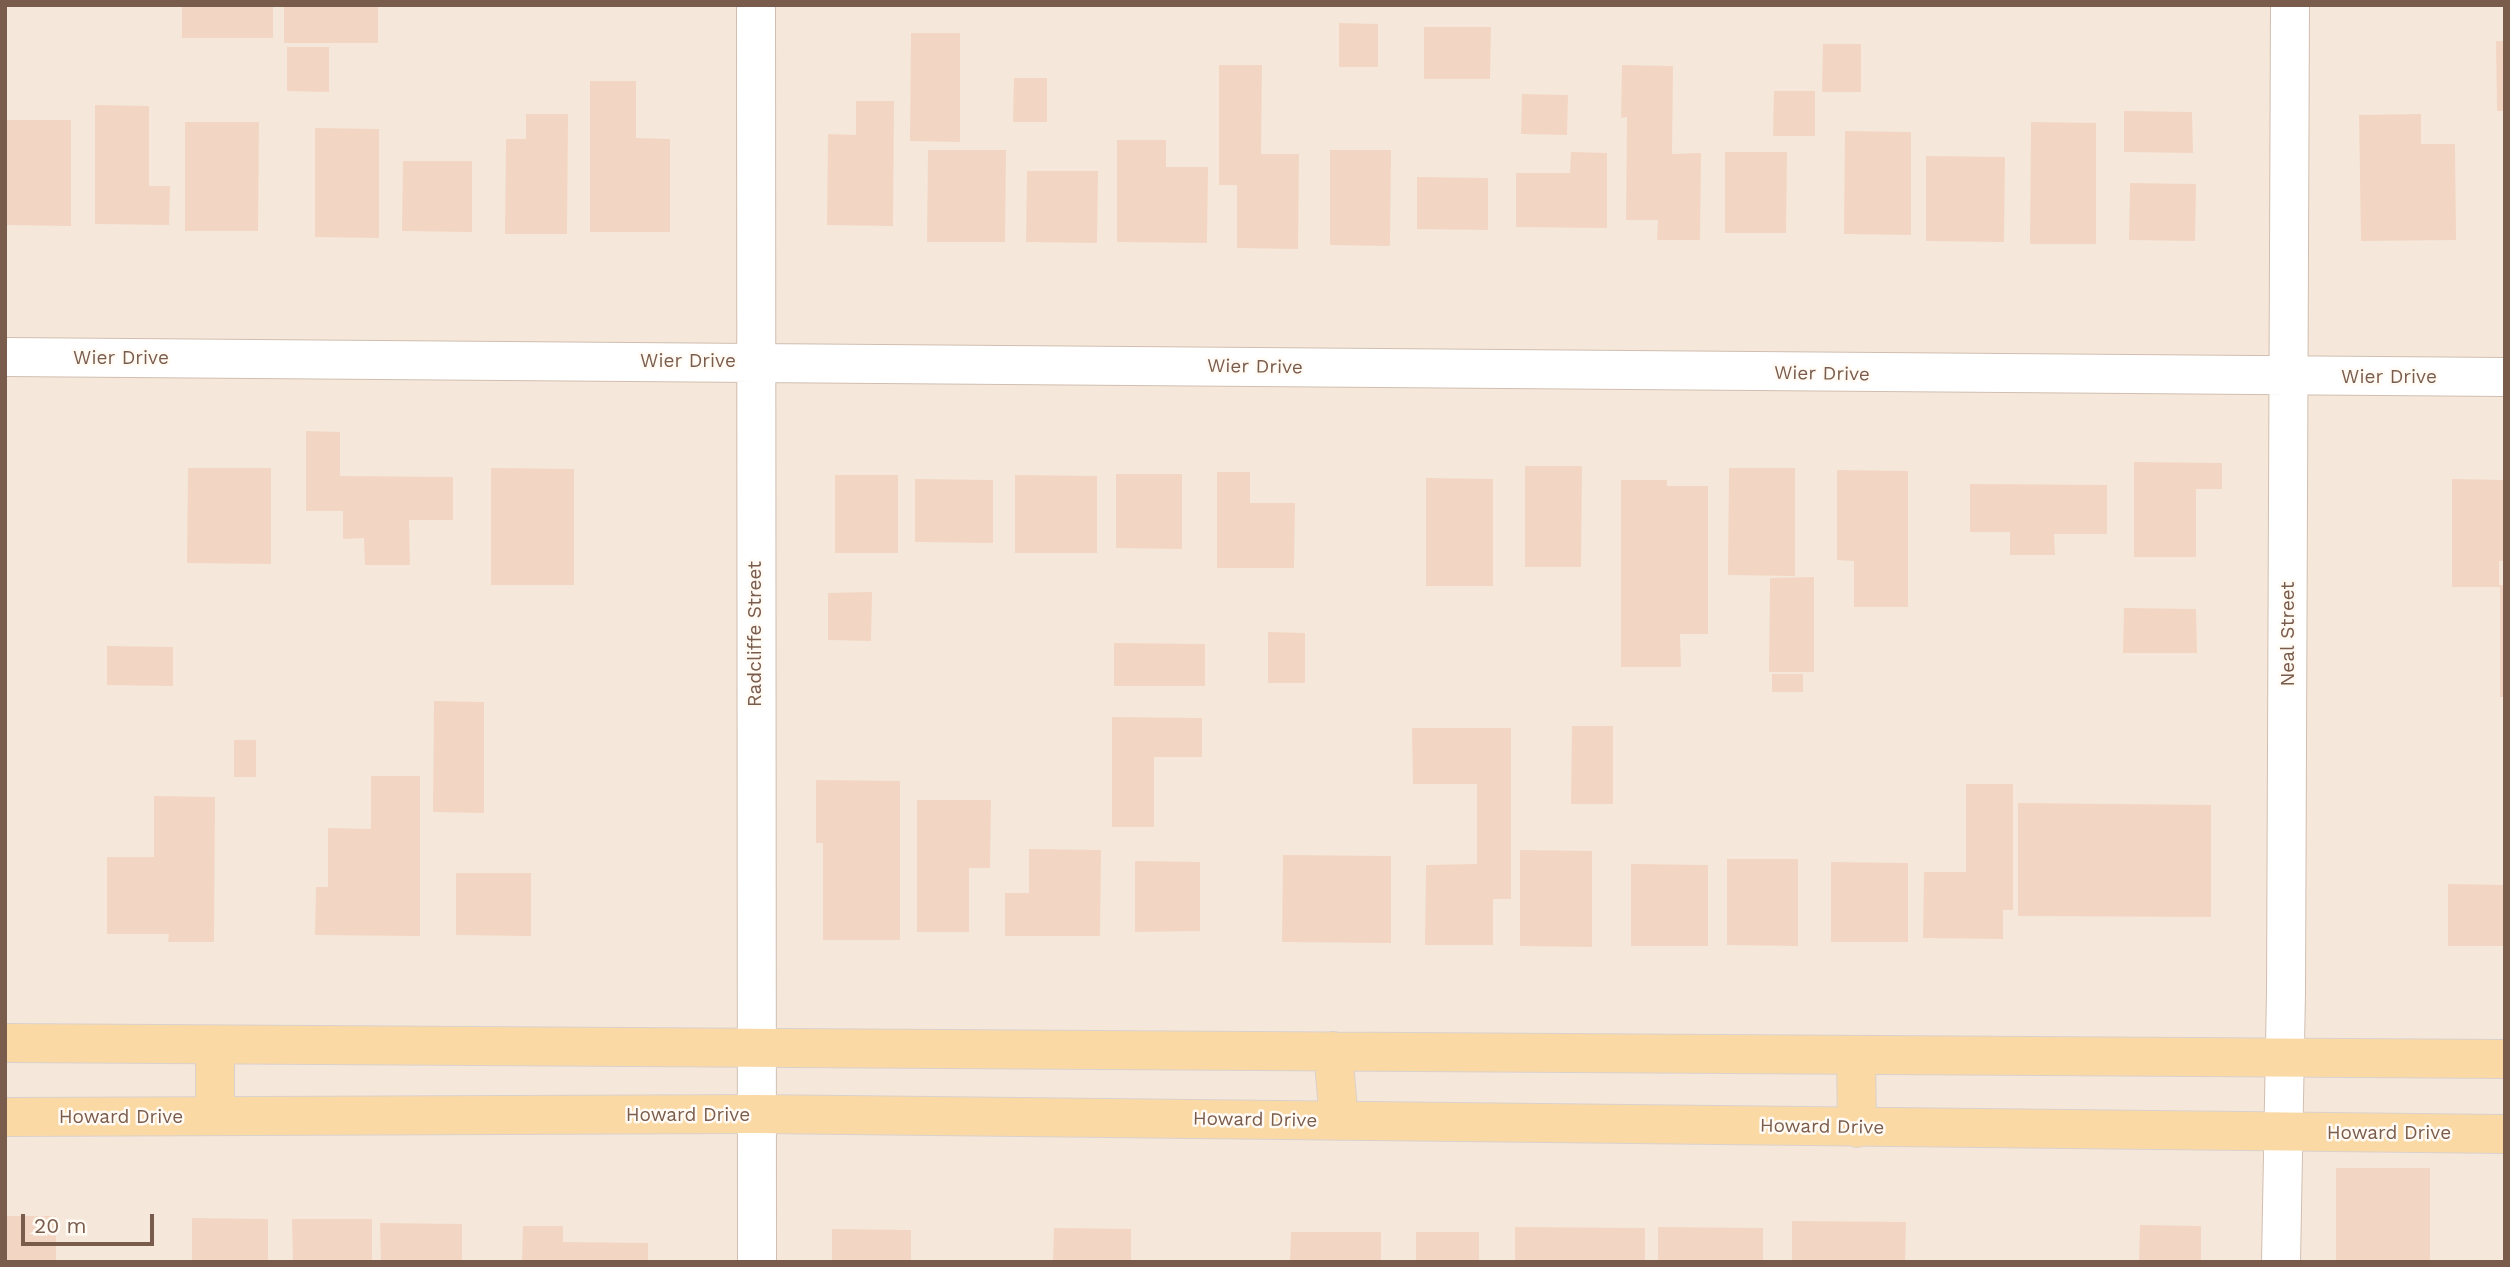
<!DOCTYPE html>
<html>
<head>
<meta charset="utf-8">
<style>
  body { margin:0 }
  #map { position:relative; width:2510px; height:1267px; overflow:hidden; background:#fdf6ec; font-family:"Work Sans",sans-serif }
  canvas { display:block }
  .frame { position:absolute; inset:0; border:7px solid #7a5c4d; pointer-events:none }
  .scale { position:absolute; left:21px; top:1214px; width:133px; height:32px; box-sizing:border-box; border:4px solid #7a5c4d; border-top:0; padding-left:9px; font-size:21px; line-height:24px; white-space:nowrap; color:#7a5c4d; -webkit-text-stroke:5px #fffaf3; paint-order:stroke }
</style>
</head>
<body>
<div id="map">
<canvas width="2510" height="1267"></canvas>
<div class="frame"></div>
<div class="scale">20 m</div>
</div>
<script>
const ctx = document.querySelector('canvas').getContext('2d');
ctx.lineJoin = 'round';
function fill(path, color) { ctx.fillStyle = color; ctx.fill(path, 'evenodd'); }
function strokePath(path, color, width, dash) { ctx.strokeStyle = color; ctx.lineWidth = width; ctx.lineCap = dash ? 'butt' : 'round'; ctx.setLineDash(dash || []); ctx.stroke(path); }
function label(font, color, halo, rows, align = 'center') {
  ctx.font = font + ' "Work Sans",sans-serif'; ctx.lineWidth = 5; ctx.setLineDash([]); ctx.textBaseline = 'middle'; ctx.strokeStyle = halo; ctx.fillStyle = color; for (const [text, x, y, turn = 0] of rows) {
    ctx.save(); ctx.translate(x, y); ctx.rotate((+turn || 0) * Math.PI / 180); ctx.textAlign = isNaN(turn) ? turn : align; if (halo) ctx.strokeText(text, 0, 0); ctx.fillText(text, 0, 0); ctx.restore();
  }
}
fill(new Path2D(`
  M5,5H2505V1262H5Z`), '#f5e8da');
fill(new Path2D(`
  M182,5H273V38H182Z
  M284,5H378V43H284Z
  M1339,23L1378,24V67H1339Z
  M1424,27H1491L1490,79H1424Z
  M911,33H960V142L910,141Z
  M2496,41H2505V111H2497Z
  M1823,44H1861V92H1822Z
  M287,47H329V92L287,91Z
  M1219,65H1262L1261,154H1299L1298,249L1237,248V185H1219Z
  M1622,65L1673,66L1672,154L1701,153L1700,240H1657L1658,220H1626L1627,117L1621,118Z
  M1014,78H1047V122H1013Z
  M590,81H636V138L670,139V232H590Z
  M1774,91H1815V136H1773Z
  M1522,94L1568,95L1567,135L1521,134Z
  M856,101H894L893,226L827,225L828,134L856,135Z
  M95,105L149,106V186H170L169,225L95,224Z
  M2124,111L2192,112L2193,153L2124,152Z
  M526,114H568L567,234H505L506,139H526Z
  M2421,114V144H2455L2456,240L2361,241L2359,115Z
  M5,120H71V226L5,225Z
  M185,122H259L258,231H185Z
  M2031,122L2096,123V244H2030Z
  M315,128L379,129V238L315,237Z
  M1845,131L1911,132V235L1844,234Z
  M1117,140H1166V167H1208L1207,243L1117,242Z
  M928,150H1006L1005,242H927Z
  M1330,150H1391L1390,246L1330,245Z
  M1571,152L1607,153V228L1516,227V173H1570Z
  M1725,152H1787L1786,233H1725Z
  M1926,156L2005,157L2004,242L1926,241Z
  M403,161H472V232L402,231Z
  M1027,171H1098L1097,243L1026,242Z
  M1417,177L1488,178V230L1417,229Z
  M2130,183L2196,184L2195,241L2129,240Z
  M306,431L340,432V476L453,477V520H409L410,565H365L364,538L343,539V511H306Z
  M2134,462L2222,463V489H2196V557H2134Z
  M1525,466H1582L1581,567H1525Z
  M188,468H271V564L187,563Z
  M491,468L574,469V585H491Z
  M1729,468H1795V576L1728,575Z
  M1837,470L1908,471V607H1854V561L1837,560Z
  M1217,472H1250V503H1295L1294,568H1217Z
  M1116,474H1182V549L1116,548Z
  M835,475H898V553H835Z
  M1015,475L1097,476V553H1015Z
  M1426,478L1493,479V586H1426Z
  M915,479L993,480V543L915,542Z
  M2452,479L2505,480V561H2499V585H2505V697H2500V587H2452Z
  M1621,480H1667V486H1708V634H1680L1681,667H1621Z
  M1970,484L2107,485V534H2054L2055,555H2010V532H1970Z
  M1814,577V672H1769L1770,578Z
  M872,592L871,641L828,640V593Z
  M2124,608L2196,609L2197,653H2123Z
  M1268,632L1305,633V683H1268Z
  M1114,643L1205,644V686H1114Z
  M107,646L173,647V686L107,685Z
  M1772,674H1803V692H1772Z
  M434,701L484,702V813L433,812Z
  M1112,717L1202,718V757H1154V827H1112Z
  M1572,726H1613V804H1571Z
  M1412,728H1511V899H1493V945H1425L1426,865L1477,864V784H1413Z
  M234,740H256V777H234Z
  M371,776H420V936L315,935L316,887H328V828L371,829Z
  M816,780L900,781V940H823V843H816Z
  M1966,784H2013V910H2003V939L1923,938L1924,872H1966Z
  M154,796L215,797L214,942H168L169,934H107V857H154Z
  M917,800H991L990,868H969V932H917Z
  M2018,803L2211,805V917L2018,916Z
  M1029,849L1101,850L1100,936H1005V893H1029Z
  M1520,850L1592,851V947L1520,946Z
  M1283,855L1391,856V943L1282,942Z
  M1727,859H1798V946L1727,945Z
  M1135,861L1200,862V931L1135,932Z
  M1831,862L1908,863V942H1831Z
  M1631,864L1708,865V946H1631Z
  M456,873H531V936L456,935Z
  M2448,884L2505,885V946H2448Z
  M2336,1168H2430V1262H2336Z
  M5,1216H56V1262H5Z
  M192,1218L268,1219V1262H192Z
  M292,1219H372V1262H293Z
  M1792,1221L1906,1222L1905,1262H1792Z
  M380,1223L462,1224V1262H381Z
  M2140,1225L2201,1226V1262H2139Z
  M523,1226H563V1242L648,1243V1262H522Z
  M1515,1227L1645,1228V1262H1515Z
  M1658,1227L1763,1228V1262H1658Z
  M1054,1228L1131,1229V1262H1053Z
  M832,1229L911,1230V1262H832Z
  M1291,1232H1381V1262H1290Z
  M1416,1232H1479V1262H1416Z`), '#f3d5c3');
const minor = new Path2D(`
  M756,5L757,1262
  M5,357L2505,377
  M2281,1262L2286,992L2290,5`);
const major = new Path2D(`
  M5,1043L2505,1059
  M215,1045V1116
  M1333,1051L1339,1121
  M1856,1055L1857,1128
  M5,1117L757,1114L2505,1134`);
strokePath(minor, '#d1beb0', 40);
strokePath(major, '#dad1cd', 40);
strokePath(minor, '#fff', 38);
strokePath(major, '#fbd9a5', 38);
label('19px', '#7a5c4d', '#fffaf3', [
  ["Wier Drive",121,358],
  ["Wier Drive",688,361],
  ["Wier Drive",1255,367,1],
  ["Wier Drive",1822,374,1],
  ["Wier Drive",2389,377],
  ["Radcliffe Street",755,634,-90],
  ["Neal Street",2288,634,-90],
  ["Howard Drive",688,1115],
  ["Howard Drive",121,1117],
  ["Howard Drive",1255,1120,1],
  ["Howard Drive",1822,1127,1],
  ["Howard Drive",2389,1133]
]);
</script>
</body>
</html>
